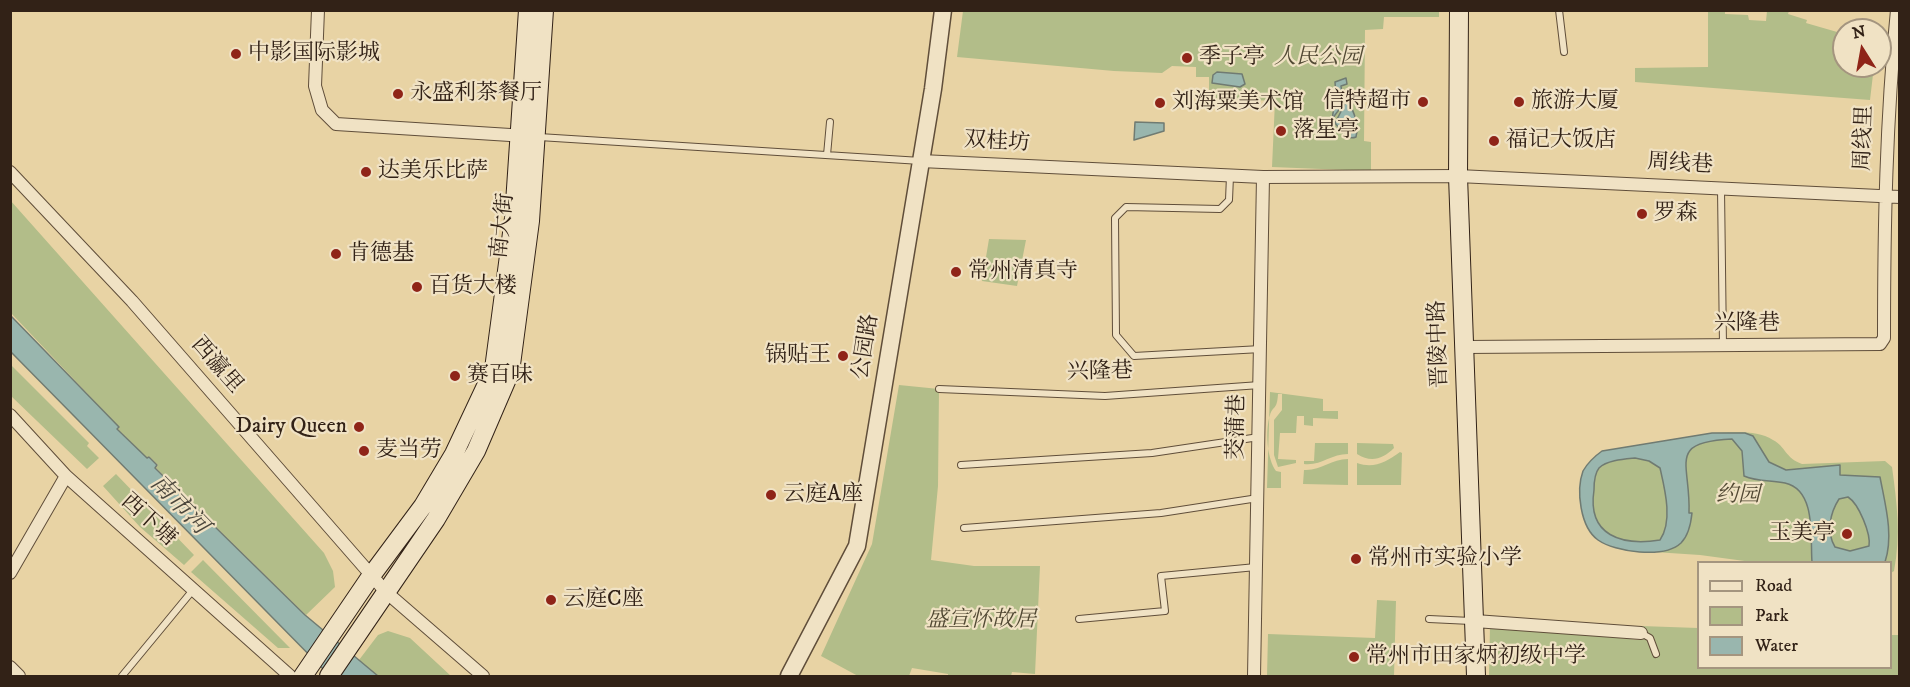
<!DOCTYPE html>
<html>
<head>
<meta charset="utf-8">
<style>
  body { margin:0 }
  #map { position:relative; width:1910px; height:687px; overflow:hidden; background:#e8d3a4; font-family:"IM FELL DW Pica",serif }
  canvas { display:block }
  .frame { position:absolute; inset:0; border:12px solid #322217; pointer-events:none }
  .legend { position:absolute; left:1697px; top:561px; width:195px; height:108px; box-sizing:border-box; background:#f0e2c4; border:2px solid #a4957f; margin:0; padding:8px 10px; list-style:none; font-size:18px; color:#322217 }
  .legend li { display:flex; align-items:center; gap:12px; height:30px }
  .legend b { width:30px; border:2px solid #a4957f }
  .north { position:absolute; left:1832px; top:18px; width:60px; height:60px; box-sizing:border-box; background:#f0e2c4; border:2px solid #a4957f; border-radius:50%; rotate:349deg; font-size:16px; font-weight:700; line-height:24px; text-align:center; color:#322217 }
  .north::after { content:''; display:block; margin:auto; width:21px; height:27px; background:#8f2418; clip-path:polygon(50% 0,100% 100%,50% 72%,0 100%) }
</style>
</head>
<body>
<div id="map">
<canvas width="1910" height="687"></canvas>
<div class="frame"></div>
<ul class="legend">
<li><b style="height:8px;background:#f0e2c4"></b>Road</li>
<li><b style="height:16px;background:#b2bd89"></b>Park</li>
<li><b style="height:16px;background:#99b6ae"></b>Water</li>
</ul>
<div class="north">N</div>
</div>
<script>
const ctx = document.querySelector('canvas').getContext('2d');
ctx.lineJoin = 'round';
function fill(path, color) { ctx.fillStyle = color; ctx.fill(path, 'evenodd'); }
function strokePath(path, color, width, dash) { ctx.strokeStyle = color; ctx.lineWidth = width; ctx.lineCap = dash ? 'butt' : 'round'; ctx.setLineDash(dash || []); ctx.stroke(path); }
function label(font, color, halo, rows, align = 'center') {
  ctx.font = font + ' "IM FELL DW Pica","Noto Serif SC",serif'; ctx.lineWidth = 4.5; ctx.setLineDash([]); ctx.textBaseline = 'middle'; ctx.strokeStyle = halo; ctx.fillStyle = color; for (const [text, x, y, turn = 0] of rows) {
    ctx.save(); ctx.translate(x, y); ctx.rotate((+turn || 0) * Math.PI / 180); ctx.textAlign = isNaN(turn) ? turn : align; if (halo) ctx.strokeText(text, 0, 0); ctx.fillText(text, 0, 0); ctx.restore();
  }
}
fill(new Path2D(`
  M963,11H1439V17H1384L1383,29L1365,30L1364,141L1371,142V171L1272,167L1275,101L1209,98V77H1196V67L1172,66L1162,73L1114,71L957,57Z
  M1708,11H1725V14L1748,15L1749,20L1766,21L1767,11H1789L1788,14L1807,20L1806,23L1844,34V66H1874L1870,100L1635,82V68L1708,67Z
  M10,200L324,553L333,571L335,587L306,615L156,468L158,465L149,456L147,458L118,429L119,427L11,313Z
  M989,239L1026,240L1017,286L982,281Z
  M11,365L89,443L87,446L99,458L87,469L11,396Z
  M899,385L939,389L938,486L931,560L974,566H1040L1035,674L1012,672L1011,676H948V674L912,668L909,676H858L821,656L872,544Z
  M1270,392L1323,399V411H1338V419L1313,418V426L1304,425V416H1297L1296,433H1280L1278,459L1296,460V463L1278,467L1274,455V420L1282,410V394H1278C1277,411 1273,405 1270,415C1265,430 1267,459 1276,471L1281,472V488H1267Z
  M1712,433C1731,433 1756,429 1773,440C1786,447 1785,458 1802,464L1885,461L1892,467C1897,503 1901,535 1894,571L1891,573L1890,562H1752L1700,555L1624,550L1598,540L1587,526L1582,506L1580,484L1584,469L1602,451Z
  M1315,443H1348V454C1331,454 1321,466 1304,464V461H1314Z
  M1357,443L1393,444L1394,448C1383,459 1371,463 1357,454Z
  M1400,452L1402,453L1401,485H1357V463C1374,469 1386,462 1400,452Z
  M1348,459V485L1303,484L1304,470C1321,471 1331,459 1348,459Z
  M116,474L194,555L184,565L140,527L103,486Z
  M203,560L290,648H278L191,572Z
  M1377,600L1396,601L1394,676H1267L1268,634L1375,638Z
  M1490,626L1640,640L1641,626L1698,628V668H1890L1891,635H1899V676H1489Z
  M388,631L410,638L451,676H378L359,660L378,635Z`), '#b2bd89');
const water = new Path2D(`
  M1217,72L1242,74L1245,84L1240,87L1212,83L1213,75Z
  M1346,78L1347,84L1341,86L1344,103L1332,119L1336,96L1335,82Z
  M1347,100C1354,111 1359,124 1356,137C1346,141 1341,130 1335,123Z
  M1135,122L1164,123V131L1134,140Z
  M10,315L119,427L117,429L147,458L149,457L157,465L155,468L305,615L378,676H330L11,352Z
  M1712,433H1745L1753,436L1769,462L1786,470L1840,465V475L1880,477C1885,504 1894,535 1885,562H1812C1810,540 1817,490 1785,483C1771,480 1758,482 1744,476L1742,451L1732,439C1666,442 1691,463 1689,513H1692C1691,523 1689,535 1681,543C1664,559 1615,552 1598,540C1580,527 1576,490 1583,471C1587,464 1595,456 1602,451ZM1635,458L1649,461L1660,468C1665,490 1673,521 1660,540C1622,546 1587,536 1594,490C1594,483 1595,473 1599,468C1607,460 1625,459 1635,458ZM1848,497C1859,504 1871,534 1869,546L1850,551L1835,547C1826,532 1830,513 1839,499Z`);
fill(water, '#99b6ae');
strokePath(water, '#707b72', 1.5);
const service = new Path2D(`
  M1559,10L1564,52
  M539,137L921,161
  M827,155L830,122
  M1230,176L1229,200L1220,209L1126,207L1115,218L1116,335L1134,356L1261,349
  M1721,189L1723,346
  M939,389L1105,396L1260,385
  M961,465L1152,453L1259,437
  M964,528L1161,513L1258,498
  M1079,619L1165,611L1161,576L1256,567
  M1429,619L1471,621
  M1641,633L1650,638L1656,654
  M122,676L193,590`);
const minor = new Path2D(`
  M318,10L315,86L322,110L336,124L526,136
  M921,161L1263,177L1458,176L1900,197
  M10,172L132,301L386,592L483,676
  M1465,347L1880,344L1884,338C1884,228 1886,120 1897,10
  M10,415L66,476L290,676
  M10,573L66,476
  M1475,621L1641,633
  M10,667L19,676
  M1254,676L1263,177`);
const tertiary = new Path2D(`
  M789,676L857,546L933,89L943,10`);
const secondary = new Path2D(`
  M1459,10L1458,176L1476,676
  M303,676L371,576L423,506L454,454L494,369L514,218L528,10
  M329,676L436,519L476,451L510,372L530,221L544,10`);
strokePath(service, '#604e3a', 8);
strokePath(minor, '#604e3a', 14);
strokePath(tertiary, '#604e3a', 19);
strokePath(secondary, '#322217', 20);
strokePath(service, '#f0e2c4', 6);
strokePath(minor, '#f0e2c4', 12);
strokePath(tertiary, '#f0e2c4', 16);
strokePath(secondary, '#f0e2c4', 18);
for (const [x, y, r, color] of [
  [236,54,6,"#8f2418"],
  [1187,58,6,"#8f2418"],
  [398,94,6,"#8f2418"],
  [1423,102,6,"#8f2418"],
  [1519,102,6,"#8f2418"],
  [1160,103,6,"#8f2418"],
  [1281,131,6,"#8f2418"],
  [1494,141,6,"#8f2418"],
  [366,172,6,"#8f2418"],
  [1642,214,6,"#8f2418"],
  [336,254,6,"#8f2418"],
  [956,272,6,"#8f2418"],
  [417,287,6,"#8f2418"],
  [843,356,6,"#8f2418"],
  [455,376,6,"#8f2418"],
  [359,427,6,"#8f2418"],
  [364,451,6,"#8f2418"],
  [771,495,6,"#8f2418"],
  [1847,534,6,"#8f2418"],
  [1356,559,6,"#8f2418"],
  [551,600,6,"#8f2418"],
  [1354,657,6,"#8f2418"]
]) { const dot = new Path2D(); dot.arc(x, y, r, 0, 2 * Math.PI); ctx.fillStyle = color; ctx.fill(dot); strokePath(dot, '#f0e2c4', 2); }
label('22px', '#322217', '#f0e2c4', [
  ["中影国际影城",248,54],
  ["季子亭",1199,58],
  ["永盛利茶餐厅",410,94],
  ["信特超市",1411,102,"right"],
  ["旅游大厦",1531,102],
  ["刘海粟美术馆",1172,103],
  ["落星亭",1293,131],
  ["福记大饭店",1506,141],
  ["达美乐比萨",378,172],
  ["罗森",1654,214],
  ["肯德基",348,254],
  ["常州清真寺",968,272],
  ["百货大楼",429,287],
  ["锅贴王",831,356,"right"],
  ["赛百味",467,376],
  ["Dairy Queen",347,427,"right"],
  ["麦当劳",376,451],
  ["云庭A座",783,495],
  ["玉美亭",1835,534,"right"],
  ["常州市实验小学",1368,559],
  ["云庭C座",563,600],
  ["常州市田家炳初级中学",1366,657]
], 'left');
label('italic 22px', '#524934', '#f0e2c4', [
  ["人民公园",1318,58],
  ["约园",1738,496],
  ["盛宣怀故居",981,621]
]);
label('22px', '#322217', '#f0e2c4', [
  ["周线里",1865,138,-88],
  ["双桂坊",997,143,3],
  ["周线巷",1680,165,3],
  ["南大街",504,226,-84],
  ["兴隆巷",1747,324],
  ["晋陵中路",1440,344,-92],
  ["公园路",867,347,-81],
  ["西瀛里",216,366,49],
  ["兴隆巷",1100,373,-1],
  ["茭蒲巷",1238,427,-89],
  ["西下塘",148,521,42]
]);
label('italic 24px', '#4c473d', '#f0e2c4', [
  ["南市河",178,506,46]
]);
</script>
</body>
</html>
